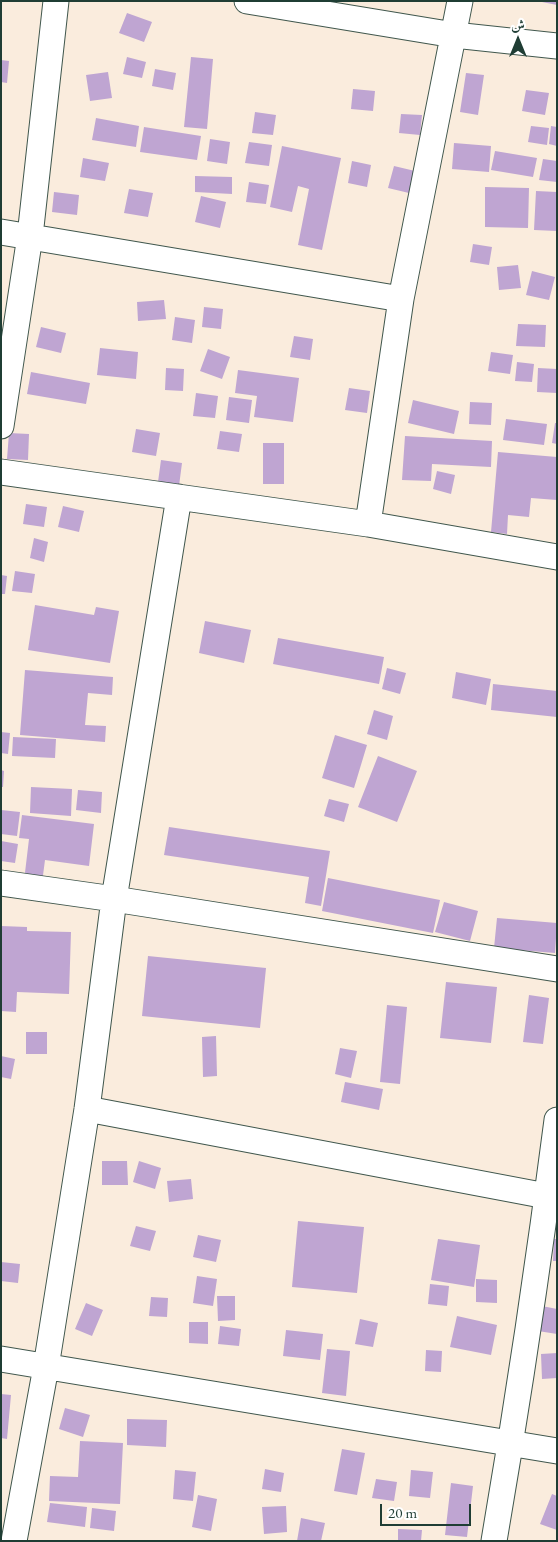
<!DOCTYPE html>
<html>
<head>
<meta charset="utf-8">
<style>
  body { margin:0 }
  #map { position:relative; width:558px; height:1542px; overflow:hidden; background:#faecdd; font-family:"EB Garamond",Amiri,serif }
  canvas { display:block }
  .frame { position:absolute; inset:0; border:2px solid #1f3d34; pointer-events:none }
  .north { position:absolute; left:493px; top:15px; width:50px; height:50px; -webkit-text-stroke:4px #fff; paint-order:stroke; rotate:0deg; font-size:14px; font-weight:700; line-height:20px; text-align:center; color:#1f3d34 }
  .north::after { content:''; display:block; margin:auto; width:18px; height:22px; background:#1f3d34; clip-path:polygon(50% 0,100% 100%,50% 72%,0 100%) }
  .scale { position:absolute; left:380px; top:1504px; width:91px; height:22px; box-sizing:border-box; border:2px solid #1f3d34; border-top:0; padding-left:6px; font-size:15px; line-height:18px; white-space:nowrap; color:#1f3d34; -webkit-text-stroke:4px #fff; paint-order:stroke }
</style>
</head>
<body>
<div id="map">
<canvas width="558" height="1542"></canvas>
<div class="frame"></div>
<div class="north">ش</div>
<div class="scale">20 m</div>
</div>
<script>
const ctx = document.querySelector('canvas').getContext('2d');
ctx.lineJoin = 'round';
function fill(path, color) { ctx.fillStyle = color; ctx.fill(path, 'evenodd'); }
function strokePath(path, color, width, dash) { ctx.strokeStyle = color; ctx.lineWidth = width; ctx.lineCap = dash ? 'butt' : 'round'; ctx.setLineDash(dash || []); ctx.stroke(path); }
fill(new Path2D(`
  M542,1H557V5L542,2Z
  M127,13L152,22L144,42L119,33Z
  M127,57L146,62L142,78L123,74Z
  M191,57L213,59L207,129L184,127Z
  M1,60L9,61L7,83L1,82Z
  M155,69L176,73L173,90L152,86Z
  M108,72L112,98L90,101L86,75Z
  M466,73L484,75L478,115L460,112Z
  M353,89L375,91L373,111L351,109Z
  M526,90L549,93L545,115L522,111Z
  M255,112L276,115L273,135L252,133Z
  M401,114L422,115L420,135L399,133Z
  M96,118L139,126L136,147L92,140Z
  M531,126L549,128L547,145L528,142Z
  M551,126L557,127V146L549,144Z
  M144,127L201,136L197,160L140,152Z
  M210,139L230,142L227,164L207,161Z
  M249,142L272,145L269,166L245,163Z
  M454,143L491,146L489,172L452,169Z
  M282,146L341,158L322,250L298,245L309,189L298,186L292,212L270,207Z
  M495,151L537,158L533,177L491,170Z
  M83,158L109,163L105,181L80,177Z
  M543,159L557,161V182L539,180Z
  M352,161L371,165L367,187L348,183Z
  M394,166L415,171L409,193L388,188Z
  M195,176L232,177V194L195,192Z
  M249,182L269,185L266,204L246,202Z
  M485,187L529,188L528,228L485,227Z
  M129,189L153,193L148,217L124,213Z
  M536,191L557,192V231L534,230Z
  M54,192L79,195L77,215L52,212Z
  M201,196L226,202L220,228L195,222Z
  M473,244L492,247L489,265L470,262Z
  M518,265L521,288L499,290L497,267Z
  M532,271L555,277L549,300L526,295Z
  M164,300L166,319L138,321L137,302Z
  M204,307L223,309L221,329L202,327Z
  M175,317L195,320L192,343L172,340Z
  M518,324L546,325L545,347L516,346Z
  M41,327L66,333L61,353L36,347Z
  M294,336L313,339L310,360L290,357Z
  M100,348L138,352L136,379L97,375Z
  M208,349L230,357L222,379L200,371Z
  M491,352L513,355L510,374L488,371Z
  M517,362L534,364L532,382L515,381Z
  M166,368L184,369L183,391L165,390Z
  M538,368L557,369V393L537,392Z
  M238,370L299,378L293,422L254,417L257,396L235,393Z
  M31,372L90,383L86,404L27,394Z
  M349,388L370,391L367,413L345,410Z
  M196,393L218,396L215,418L193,416Z
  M229,397L252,400L249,423L226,420Z
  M413,400L459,411L454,434L408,423Z
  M470,402L492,403L491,425L469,424Z
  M506,419L547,424L544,445L503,440Z
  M555,423H557V444L552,443Z
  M136,429L160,433L156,456L132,452Z
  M220,431L242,434L239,452L217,449Z
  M9,433L29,434L28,460L7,459Z
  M405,436L492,441L491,467L432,464L431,481L402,480Z
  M263,443H284V484H263Z
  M498,452L557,457V500L531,498L529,517L508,515L507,534L491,532Z
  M161,460L182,463L179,486L158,482Z
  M437,471L455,475L451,494L433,489Z
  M26,504L47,507L44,527L23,524Z
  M63,506L84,511L79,532L58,527Z
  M34,538L48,542L44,562L30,558Z
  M15,571L35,574L32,593L12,591Z
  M1,575L7,576L5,594H1Z
  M35,605L94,615L96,607L119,611L110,663L28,650Z
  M205,621L251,630L244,663L199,653Z
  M278,638L384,657L379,684L273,664Z
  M387,668L406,673L400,694L382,689Z
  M25,670L113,677L112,695L88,693L85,725L106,726L105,742L20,735Z
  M456,672L491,679L486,705L452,698Z
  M493,684L557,691V717L491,710Z
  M374,710L393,716L387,740L367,734Z
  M1,732L10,733L8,754L1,753Z
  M335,735L367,745L354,788L322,778Z
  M13,737L56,739L55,758L12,756Z
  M378,756L417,771L397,822L358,807Z
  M1,770L4,771L3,787H1Z
  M31,787L72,789L71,816L30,813Z
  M78,790L102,792L101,813L76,810Z
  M329,799L349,804L344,822L324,816Z
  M1,810L20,812L17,836L1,834Z
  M22,815L94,824L89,866L45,860L42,883L24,881L29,839L19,838Z
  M169,827L330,851L321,906L305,903L309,877L164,855Z
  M1,841L18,844L15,863L1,861Z
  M328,878L440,900L433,933L322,911Z
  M444,902L478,911L470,941L435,932Z
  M497,918L557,923L555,953L494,948Z
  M1,926L27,927V931L71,932L69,994L17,992L16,1012L1,1011Z
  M148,956L266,968L260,1028L142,1016Z
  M446,982L497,987L491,1043L440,1038Z
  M529,995L549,998L543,1044L523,1042Z
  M387,1005L407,1007L400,1084L380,1082Z
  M26,1032H47V1054H26Z
  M216,1036L217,1076L203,1077L202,1037Z
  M340,1048L357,1051L351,1078L335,1074Z
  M1,1056L15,1059L11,1079L1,1077Z
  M345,1082L383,1089L379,1110L341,1102Z
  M102,1161H127L128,1185H102Z
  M139,1161L161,1168L155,1189L133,1182Z
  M191,1179L193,1199L169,1202L167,1181Z
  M298,1221L364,1227L357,1293L292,1287Z
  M136,1226L156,1231L150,1251L130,1246Z
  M198,1235L221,1240L216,1262L193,1257Z
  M438,1239L480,1245L474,1287L431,1280Z
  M554,1239H557V1261H553Z
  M1,1262L20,1264L18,1283L1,1281Z
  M197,1276L217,1279L213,1306L193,1303Z
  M476,1279L497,1280V1303L476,1302Z
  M430,1284L449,1286L447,1306L428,1304Z
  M217,1296H235V1320L218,1321Z
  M151,1297L168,1298L167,1317L149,1316Z
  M86,1303L103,1310L92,1336L75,1329Z
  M542,1306L557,1309V1334L538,1331Z
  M457,1316L497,1325L491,1355L450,1347Z
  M360,1319L378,1323L373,1347L355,1344Z
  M189,1322H208V1344L189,1343Z
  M220,1326L241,1329L239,1346L218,1344Z
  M286,1330L323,1334L320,1360L283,1356Z
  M327,1349L350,1351L346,1396L322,1393Z
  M426,1350L442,1351L441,1372L425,1371Z
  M557,1353V1378L542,1379L541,1354Z
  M1,1394L11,1395L7,1439L1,1438Z
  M65,1408L90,1415L83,1437L59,1429Z
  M127,1419L167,1420L166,1447L127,1445Z
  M80,1441L123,1443L120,1504L49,1501L50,1476L78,1477Z
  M342,1449L365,1453L357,1495L334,1491Z
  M265,1469L284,1473L281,1492L262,1489Z
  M175,1470L196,1472L193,1501L173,1499Z
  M411,1470L433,1472L430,1498L409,1496Z
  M376,1479L397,1482L394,1501L372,1498Z
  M451,1483L473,1486L467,1537L445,1535Z
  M552,1494L557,1496V1530L540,1524Z
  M198,1495L217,1499L211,1531L192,1527Z
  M50,1503L87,1507L85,1527L47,1522Z
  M286,1506L287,1532L264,1534L262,1507Z
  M92,1508L116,1511L114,1531L90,1528Z
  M301,1518L325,1523L321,1541H297Z
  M398,1529L422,1530L421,1541H398Z`), '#bfa5d2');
const minor = new Path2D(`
  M247,1L454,35L557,46
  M1,232L401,299
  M1,426L30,236L56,1
  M1,472L368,524L557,557
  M368,524L401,299L460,1
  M1,883L114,899L557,969
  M87,1109L557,1198
  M1,1359L557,1451
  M14,1541L46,1367L87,1109L114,899L179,497
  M494,1541C518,1401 539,1261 557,1120`);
strokePath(minor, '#40574d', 27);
strokePath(minor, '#fff', 25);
</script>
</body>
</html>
